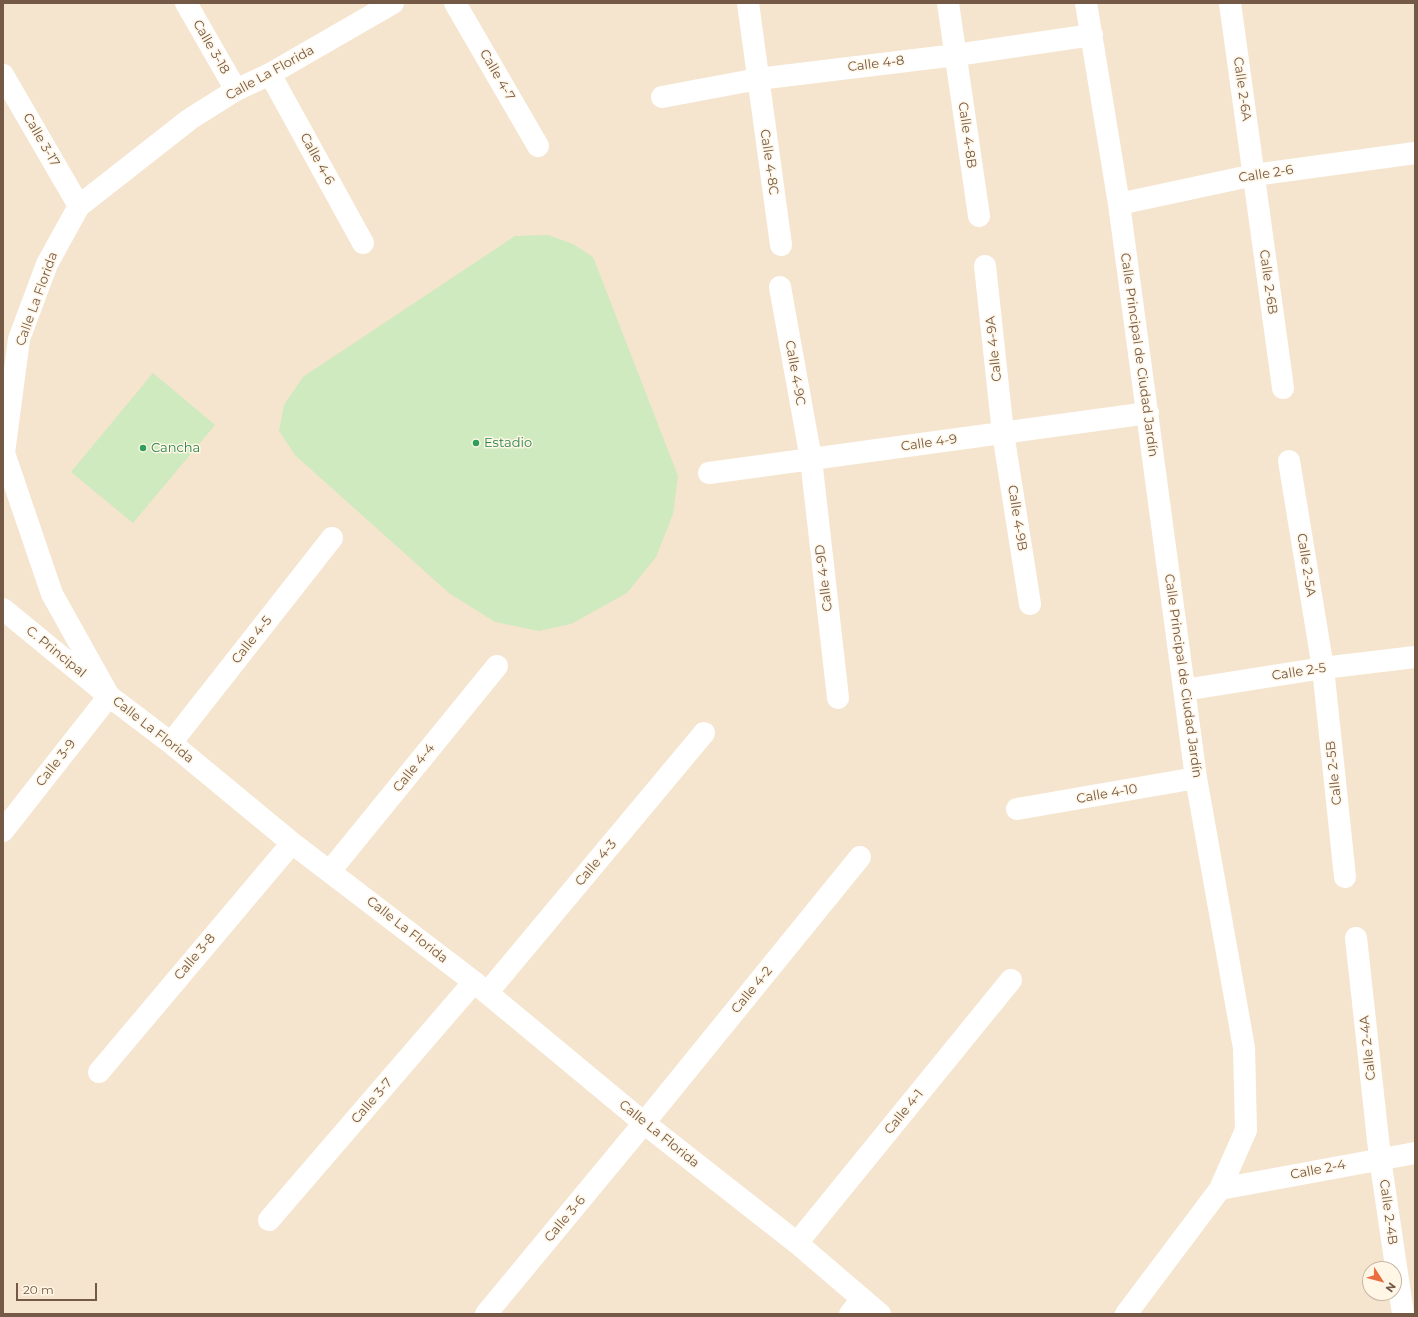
<!DOCTYPE html>
<html>
<head>
<meta charset="utf-8">
<style>
  body { margin:0 }
  #map { position:relative; width:1418px; height:1317px; overflow:hidden; background:#fdf3e0; font-family:Montserrat,sans-serif }
  canvas { display:block }
  .frame { position:absolute; inset:0; border:4px solid #745947; pointer-events:none }
  .north { position:absolute; left:1362px; top:1261px; width:40px; height:40px; box-sizing:border-box; background:#fff6e6; border:1px solid #c7b7a6; border-radius:50%; rotate:126deg; font-size:11px; font-weight:700; line-height:16px; text-align:center; color:#745947 }
  .north::after { content:''; display:block; margin:auto; width:14px; height:18px; background:#eb6e40; clip-path:polygon(50% 0,100% 100%,50% 72%,0 100%) }
  .scale { position:absolute; left:16px; top:1283px; width:81px; height:18px; box-sizing:border-box; border:2px solid #745947; border-top:0; padding-left:5px; font-size:12px; line-height:14px; white-space:nowrap; color:#745947; -webkit-text-stroke:3px #fff6e6; paint-order:stroke }
</style>
</head>
<body>
<div id="map">
<canvas width="1418" height="1317"></canvas>
<div class="frame"></div>
<div class="north">N</div>
<div class="scale">20 m</div>
</div>
<script>
const ctx = document.querySelector('canvas').getContext('2d');
ctx.lineJoin = 'round';
function fill(path, color) { ctx.fillStyle = color; ctx.fill(path, 'evenodd'); }
function strokePath(path, color, width, dash) { ctx.strokeStyle = color; ctx.lineWidth = width; ctx.lineCap = dash ? 'butt' : 'round'; ctx.setLineDash(dash || []); ctx.stroke(path); }
function label(font, color, halo, rows, align = 'center') {
  ctx.font = font + ' Montserrat,sans-serif'; ctx.lineWidth = 3; ctx.setLineDash([]); ctx.textBaseline = 'middle'; ctx.strokeStyle = halo; ctx.fillStyle = color; for (const [text, x, y, turn = 0] of rows) {
    ctx.save(); ctx.translate(x, y); ctx.rotate((+turn || 0) * Math.PI / 180); ctx.textAlign = isNaN(turn) ? turn : align; if (halo) ctx.strokeText(text, 0, 0); ctx.fillText(text, 0, 0); ctx.restore();
  }
}
fill(new Path2D(`
  M3,3H1415V1314H3ZM1370,1269H1394V1293H1370Z`), '#f5e5ce');
fill(new Path2D(`
  M548,235L573,244L593,257L678,476L673,514L656,557L627,593L571,624L539,631L495,622L449,593L295,455L279,431L284,405L303,377L515,236Z
  M153,373L215,425L133,523L71,472Z`), '#ceeabe');
strokePath(new Path2D(`
  M186,3L236,90
  M393,3L270,74L236,90L190,119L79,206L47,264L19,339L4,453L52,594L109,696L171,743L292,843L474,982L644,1123L797,1243L880,1314
  M455,3L538,146
  M748,3L781,245
  M948,3L979,216
  M1086,3L1119,204L1196,778L1244,1048L1246,1130L1220,1189L1126,1314
  M1230,3L1283,388
  M270,74L363,243
  M3,75L79,206
  M662,97L758,79L956,55L1092,35
  M1119,204L1254,175L1415,153
  M985,266L1003,433L1030,604
  M780,287L811,459L838,698
  M1289,461L1323,668L1345,877
  M709,473L1148,413
  M3,609L109,696L3,831
  M1184,690L1323,668L1415,657
  M171,743L332,538
  M1017,809L1196,778
  M330,871L497,666
  M1356,938L1380,1158L1403,1314
  M487,993L704,733
  M99,1072L292,843
  M1220,1189L1415,1153
  M269,1220L474,982
  M797,1243L1011,980
  M486,1314L644,1123L860,857
  M850,1314L862,1299`), '#fff', 22);
for (const [x, y, r, color] of [
  [476,443,4,"#2e9e5b"],
  [143,448,4,"#2e9e5b"]
]) { const dot = new Path2D(); dot.arc(x, y, r, 0, 2 * Math.PI); ctx.fillStyle = color; ctx.fill(dot); strokePath(dot, '#fff6e6', 1.5); }
label('13px', '#745947', '#fff6e6', [
  ["Calle 3-18",211,47,60],
  ["Calle 4-8",876,64,-7],
  ["Calle La Florida",270,73,-29],
  ["Calle 4-7",497,75,60],
  ["Calle 2-6A",1242,89,82],
  ["Calle 4-8B",967,135,82],
  ["Calle 3-17",41,140,60],
  ["Calle 4-6",317,159,61],
  ["Calle 4-8C",769,162,82],
  ["Calle 2-6",1266,174,-9],
  ["Calle 2-6B",1268,282,82],
  ["Calle La Florida",37,299,-70],
  ["Calle 4-9A",994,349,-96],
  ["Calle Principal de Ciudad Jardín",1139,355,82],
  ["Calle 4-9C",795,373,80],
  ["Calle 4-9",929,443,-8],
  ["Calle 4-9B",1017,518,81],
  ["Calle 2-5A",1306,565,81],
  ["Calle 4-9D",824,578,-97],
  ["Calle 4-5",252,640,-52],
  ["C. Principal",56,652,39],
  ["Calle 2-5",1299,672,-9],
  ["Calle Principal de Ciudad Jardín",1183,676,82],
  ["Calle La Florida",153,730,38],
  ["Calle 3-9",56,763,-52],
  ["Calle 4-4",414,768,-51],
  ["Calle 2-5B",1334,773,-96],
  ["Calle 4-10",1107,794,-10],
  ["Calle 4-3",596,863,-50],
  ["Calle La Florida",407,930,38],
  ["Calle 3-8",195,957,-50],
  ["Calle 4-2",752,990,-51],
  ["Calle 2-4A",1368,1048,-96],
  ["Calle 3-7",372,1101,-49],
  ["Calle 4-1",904,1112,-51],
  ["Calle La Florida",659,1134,39],
  ["Calle 2-4",1318,1170,-11],
  ["Calle 2-4B",1388,1212,82],
  ["Calle 3-6",565,1219,-50]
]);
label('13px', '#27864d', '#fff6e6', [
  ["Estadio",484,443],
  ["Cancha",151,448]
], 'left');
</script>
</body>
</html>
